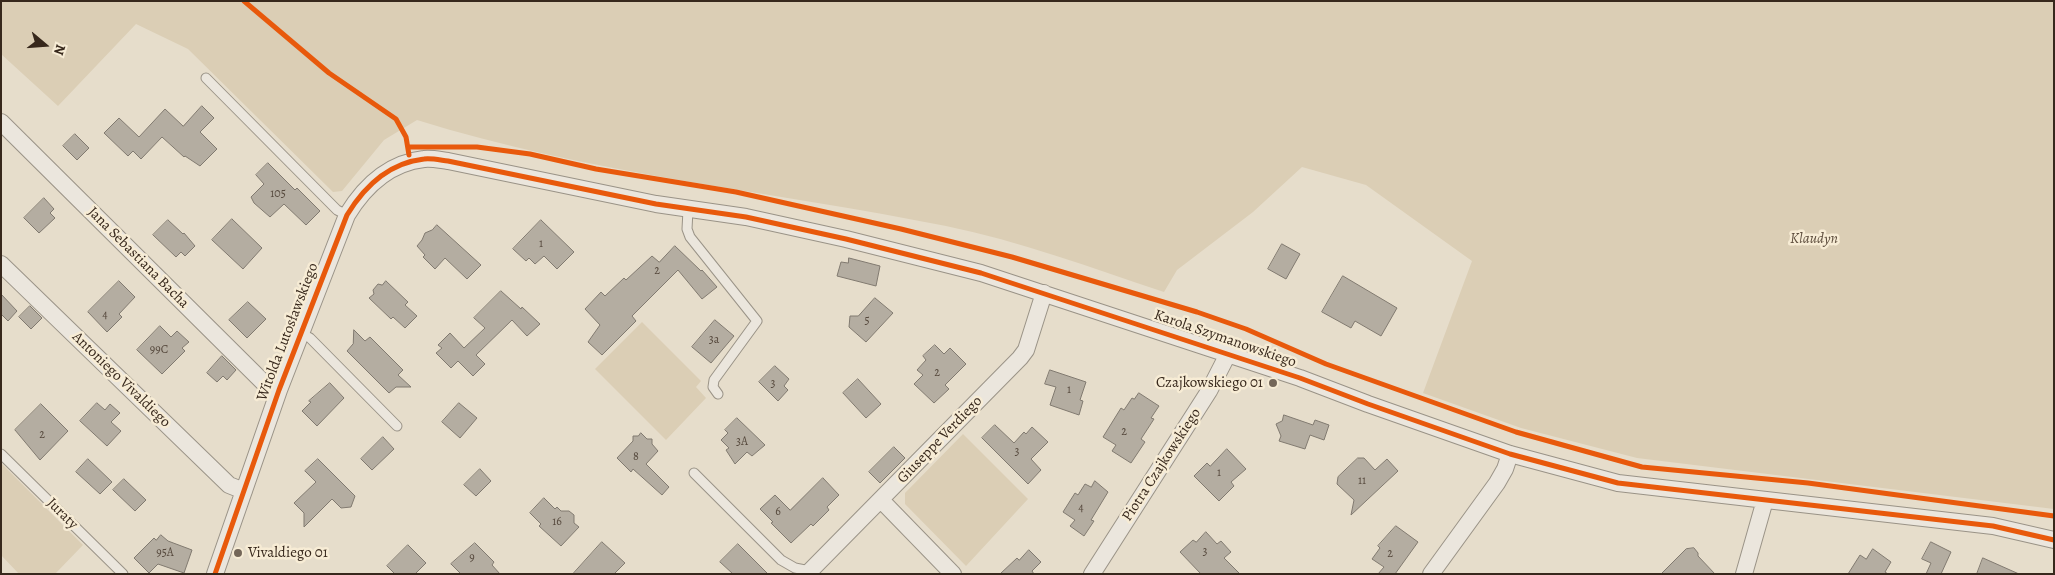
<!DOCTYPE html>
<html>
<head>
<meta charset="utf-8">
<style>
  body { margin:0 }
  #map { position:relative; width:2055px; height:575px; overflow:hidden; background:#e6ddcb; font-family:Alegreya,serif }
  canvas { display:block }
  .frame { position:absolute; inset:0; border:2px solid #37281c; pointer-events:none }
  .north { position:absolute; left:20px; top:20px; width:50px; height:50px; -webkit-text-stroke:4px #f7ecd5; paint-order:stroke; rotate:108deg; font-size:14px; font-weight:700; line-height:20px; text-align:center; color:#37281c }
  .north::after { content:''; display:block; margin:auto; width:18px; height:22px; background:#37281c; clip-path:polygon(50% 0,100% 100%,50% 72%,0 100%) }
</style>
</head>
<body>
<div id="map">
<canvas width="2055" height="575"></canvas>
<div class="frame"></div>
<div class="north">N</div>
</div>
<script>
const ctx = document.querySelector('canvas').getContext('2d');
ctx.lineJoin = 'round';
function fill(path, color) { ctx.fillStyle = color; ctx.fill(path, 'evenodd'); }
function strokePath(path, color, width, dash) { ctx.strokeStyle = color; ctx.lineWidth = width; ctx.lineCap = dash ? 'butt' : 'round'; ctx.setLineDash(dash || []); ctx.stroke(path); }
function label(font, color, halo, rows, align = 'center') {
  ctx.font = font + ' Alegreya,serif'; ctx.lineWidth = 5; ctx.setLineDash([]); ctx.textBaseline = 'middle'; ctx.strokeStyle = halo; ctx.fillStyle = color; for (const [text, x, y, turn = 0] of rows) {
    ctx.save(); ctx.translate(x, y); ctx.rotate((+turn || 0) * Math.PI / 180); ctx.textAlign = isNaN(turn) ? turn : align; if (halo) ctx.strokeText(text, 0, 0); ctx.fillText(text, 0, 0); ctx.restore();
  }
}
fill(new Path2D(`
  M1,1H2054V509L1637,458L1521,428L1423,393L1472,261L1366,185L1302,167L1253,212L1177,270L1164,292C1092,268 1020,241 946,226C770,191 589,174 417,120L384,140L342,191L333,192L188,49L136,24L58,106L1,54Z
  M642,322L701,381L696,387L706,398L666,440L595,369Z
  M963,434L1028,499L966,566L905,504V493Z
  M1,463L83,545L55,574H19L1,555Z`), '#dbceb5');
const building = new Path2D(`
  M202,106L214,118L200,132L217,149L200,166L185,156L184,157L162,137L141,159L133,151L128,156L104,133L119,118L139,137L165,109L183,126Z
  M75,134L89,148L77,160L63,146Z
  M268,163L295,190L297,188L320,211L306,225L284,204L270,217L254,203L251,197L264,184L256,175Z
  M44,198L54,209L50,213L55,218L39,233L24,218Z
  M232,219L262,248L243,269L212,240Z
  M168,220L183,234L184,233L195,246L185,256L181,252L176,257L153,235Z
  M541,220L574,252L557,269L544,256L535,264L529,258L526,261L513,249Z
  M437,225L481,265L467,279L445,258L435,269L423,257L425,255L417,246L422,240L425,233L432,230Z
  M1282,244L1300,254L1286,279L1268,269Z
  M675,246L701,271L702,270L717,287L702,299L678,270L632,316L636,321L602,355L588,342L600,325L585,309L601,292L605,296L624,278L626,280L652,256L659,262Z
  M849,258L880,266L876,286L837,276L841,262L848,263Z
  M1343,276L1397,308L1381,336L1355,321L1351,328L1322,312Z
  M119,281L135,297L119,314L122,317L107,332L88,312Z
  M386,281L408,302L405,305L417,316L405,328L393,317L391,319L369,298L374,294L373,290L378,284L382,285Z
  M501,291L521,309L522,307L540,324L527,336L512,320L476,355L485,364L473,376L458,361L451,368L436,353L442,348L438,345L450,333L464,348L485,328L474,318Z
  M1,294L17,311L8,321L1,314Z
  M875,298L893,313L866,342L849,327L850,316H858Z
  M248,302L266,319L247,338L229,320Z
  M30,306L42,318L31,329L19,317Z
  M715,320L734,336L711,363L692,347Z
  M160,326L171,337L177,331L189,342L182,348L185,351L162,374L137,350Z
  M354,330L365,341L370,337L403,370L398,375L411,387H396L389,393L347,351L353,344Z
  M935,345L944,354L950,348L966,364L945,385L949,389L934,403L914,384L923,375L917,370L926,360L923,356Z
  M222,356L236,370L227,380L223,376L217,382L207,373Z
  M775,366L789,379L784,386L788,390L778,401L759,382Z
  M1050,370L1086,382L1080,400L1083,401L1079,415L1050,405L1056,387L1045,384Z
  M858,379L881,404L866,418L843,393Z
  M330,383L344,398L317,426L302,411L311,402L309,401Z
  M1139,393L1159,406L1151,418L1154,419L1141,439L1145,442L1131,463L1112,451L1116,445L1103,437L1121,408L1124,410L1132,398L1134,399Z
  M97,403L105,410L110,404L120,413L111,422L121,431L107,446L80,421Z
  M459,403L477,418L460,438L442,422Z
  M41,404L68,431L40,460L15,430Z
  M1284,415L1313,425L1315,420L1329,425L1324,440L1310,435L1305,449L1279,441L1281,436L1276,424L1282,421Z
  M737,418L765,445L752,456L747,452L735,464L726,450L729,448L721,440L728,433L725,430Z
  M995,425L1014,443L1024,432L1026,434L1032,427L1048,442L1031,459L1041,470L1028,484L982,438Z
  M641,433L647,439H652V444L658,451L646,464L669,487L662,495L633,469L631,472L617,458L633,441V436H638Z
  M383,437L394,449L372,470L361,459Z
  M894,447L905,458L880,483L869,472Z
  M1227,449L1246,469L1231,482L1234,486L1219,501L1194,476L1207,463L1210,466Z
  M1358,458H1364L1375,470L1387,459L1398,471L1351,515L1354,500L1337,484L1338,477Z
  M88,459L112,482L100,494L76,472Z
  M318,459L355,496L351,507L341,508L332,499L304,527V513L294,503L316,482L305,471Z
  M480,469L491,481L476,496L464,485Z
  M823,478L839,495L827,507L829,510L813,526L811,524L791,543L771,523L773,522L760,509L775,495L790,510Z
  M124,479L146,500L135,511L113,490Z
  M1095,481L1108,492L1091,520L1094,521L1084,536L1070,526L1075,520L1063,512L1075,493L1078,495L1085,484L1091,487Z
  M544,498L555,509L557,507L561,511H569L574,515V523L579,527L561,546L539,526L541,524L530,513Z
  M1396,526L1418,542L1395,574H1378L1384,567L1372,559L1380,548L1378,546Z
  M1206,532L1217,544L1221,541L1231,552L1224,558L1240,574H1201L1180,552L1193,540L1196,542Z
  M161,535L168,541L192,550L184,573L158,564L149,573L134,558L154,538L156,540Z
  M602,542L625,563L614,574H573Z
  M1931,542L1951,552L1941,574H1926L1931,563L1922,559Z
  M475,543L494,562L492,565L500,574H461L451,564Z
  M738,544L768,574H733L720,562Z
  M408,545L426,563L415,574H395L387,566Z
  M1694,548L1698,553V556L1715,574H1661L1686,549Z
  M1873,549L1891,562L1885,572L1888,574H1848L1860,555L1866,559Z
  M1029,550L1041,562L1032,571L1034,574H1000L1017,558L1019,560Z
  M1983,558L2019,574H1977Z`);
fill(building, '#b4ada1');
strokePath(building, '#817a70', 1);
const lane = new Path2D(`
  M206,78L337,210L347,215
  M688,210L687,229L690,237L757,321L714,380L713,387L718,394
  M300,333L310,338L397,426
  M1,454L123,574
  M694,473L781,560L795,568L810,571`);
const street = new Path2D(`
  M1,122L264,383L279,390
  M1,264L229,485L244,491
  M881,500L953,574
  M810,571L1020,358L1026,350L1044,293
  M215,574L279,390L347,215C364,187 389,163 424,159C431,158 440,160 448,161L656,204L746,217L846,239L981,273L1300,378L1368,404L1510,454L1618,483L1993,526L2054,540
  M1092,574L1209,391L1228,354
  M1431,574L1497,483L1505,469L1510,454
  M1744,574L1765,500`);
strokePath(lane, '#9a9387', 11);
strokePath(street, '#9a9387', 18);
strokePath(lane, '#ebe6dd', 9);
strokePath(street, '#ebe6dd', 16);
strokePath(new Path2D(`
  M244,1L329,73L396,119L406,137L409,155
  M408,147H477L530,154L596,169L736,192L901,229L1012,257L1197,312L1246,329L1326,364L1516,432L1642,467L1808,483L2054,516
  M215,574L279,390L347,215C364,187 389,163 424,159C431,158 440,160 448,161L656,204L746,217L846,239L981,273L1300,378L1368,404L1510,454L1618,483L1993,526L2054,540`), '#e8590c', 5);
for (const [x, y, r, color] of [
  [1273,383,5,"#746759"],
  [238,553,5,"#746759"]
]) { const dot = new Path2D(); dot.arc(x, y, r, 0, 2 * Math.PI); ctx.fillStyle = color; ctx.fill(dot); strokePath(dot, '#f7ecd5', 2); }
label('12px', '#56493d', null, [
  ["105",278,194],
  ["1",541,244],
  ["2",657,271],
  ["4",105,315],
  ["5",867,321],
  ["3a",714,340],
  ["99C",159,350],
  ["2",937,373],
  ["3",773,384],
  ["1",1069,390],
  ["2",1124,432],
  ["2",42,435],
  ["3A",742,442],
  ["3",1017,452],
  ["8",636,457],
  ["1",1219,473],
  ["11",1362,481],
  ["4",1081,508],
  ["6",778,512],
  ["16",557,522],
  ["3",1205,552],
  ["95A",165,553],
  ["2",1390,554],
  ["9",472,558]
]);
label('italic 15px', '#5e4e3e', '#f7ecd5', [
  ["Klaudyn",1814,239]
]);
label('15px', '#37281c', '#f7ecd5', [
  ["Jana Sebastiana Bacha",138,258,45],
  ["Witolda Lutosławskiego",288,332,-69],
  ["Karola Szymanowskiego",1225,339,19],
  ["Antoniego Vivaldiego",121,380,44],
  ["Giuseppe Verdiego",940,440,-46],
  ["Piotra Czajkowskiego",1162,465,-57],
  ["Juraty",62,514,45]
]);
label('15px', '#37281c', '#f7ecd5', [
  ["Czajkowskiego 01",1263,383],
  ["Vivaldiego 01",248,553,"left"]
], 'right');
</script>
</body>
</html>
